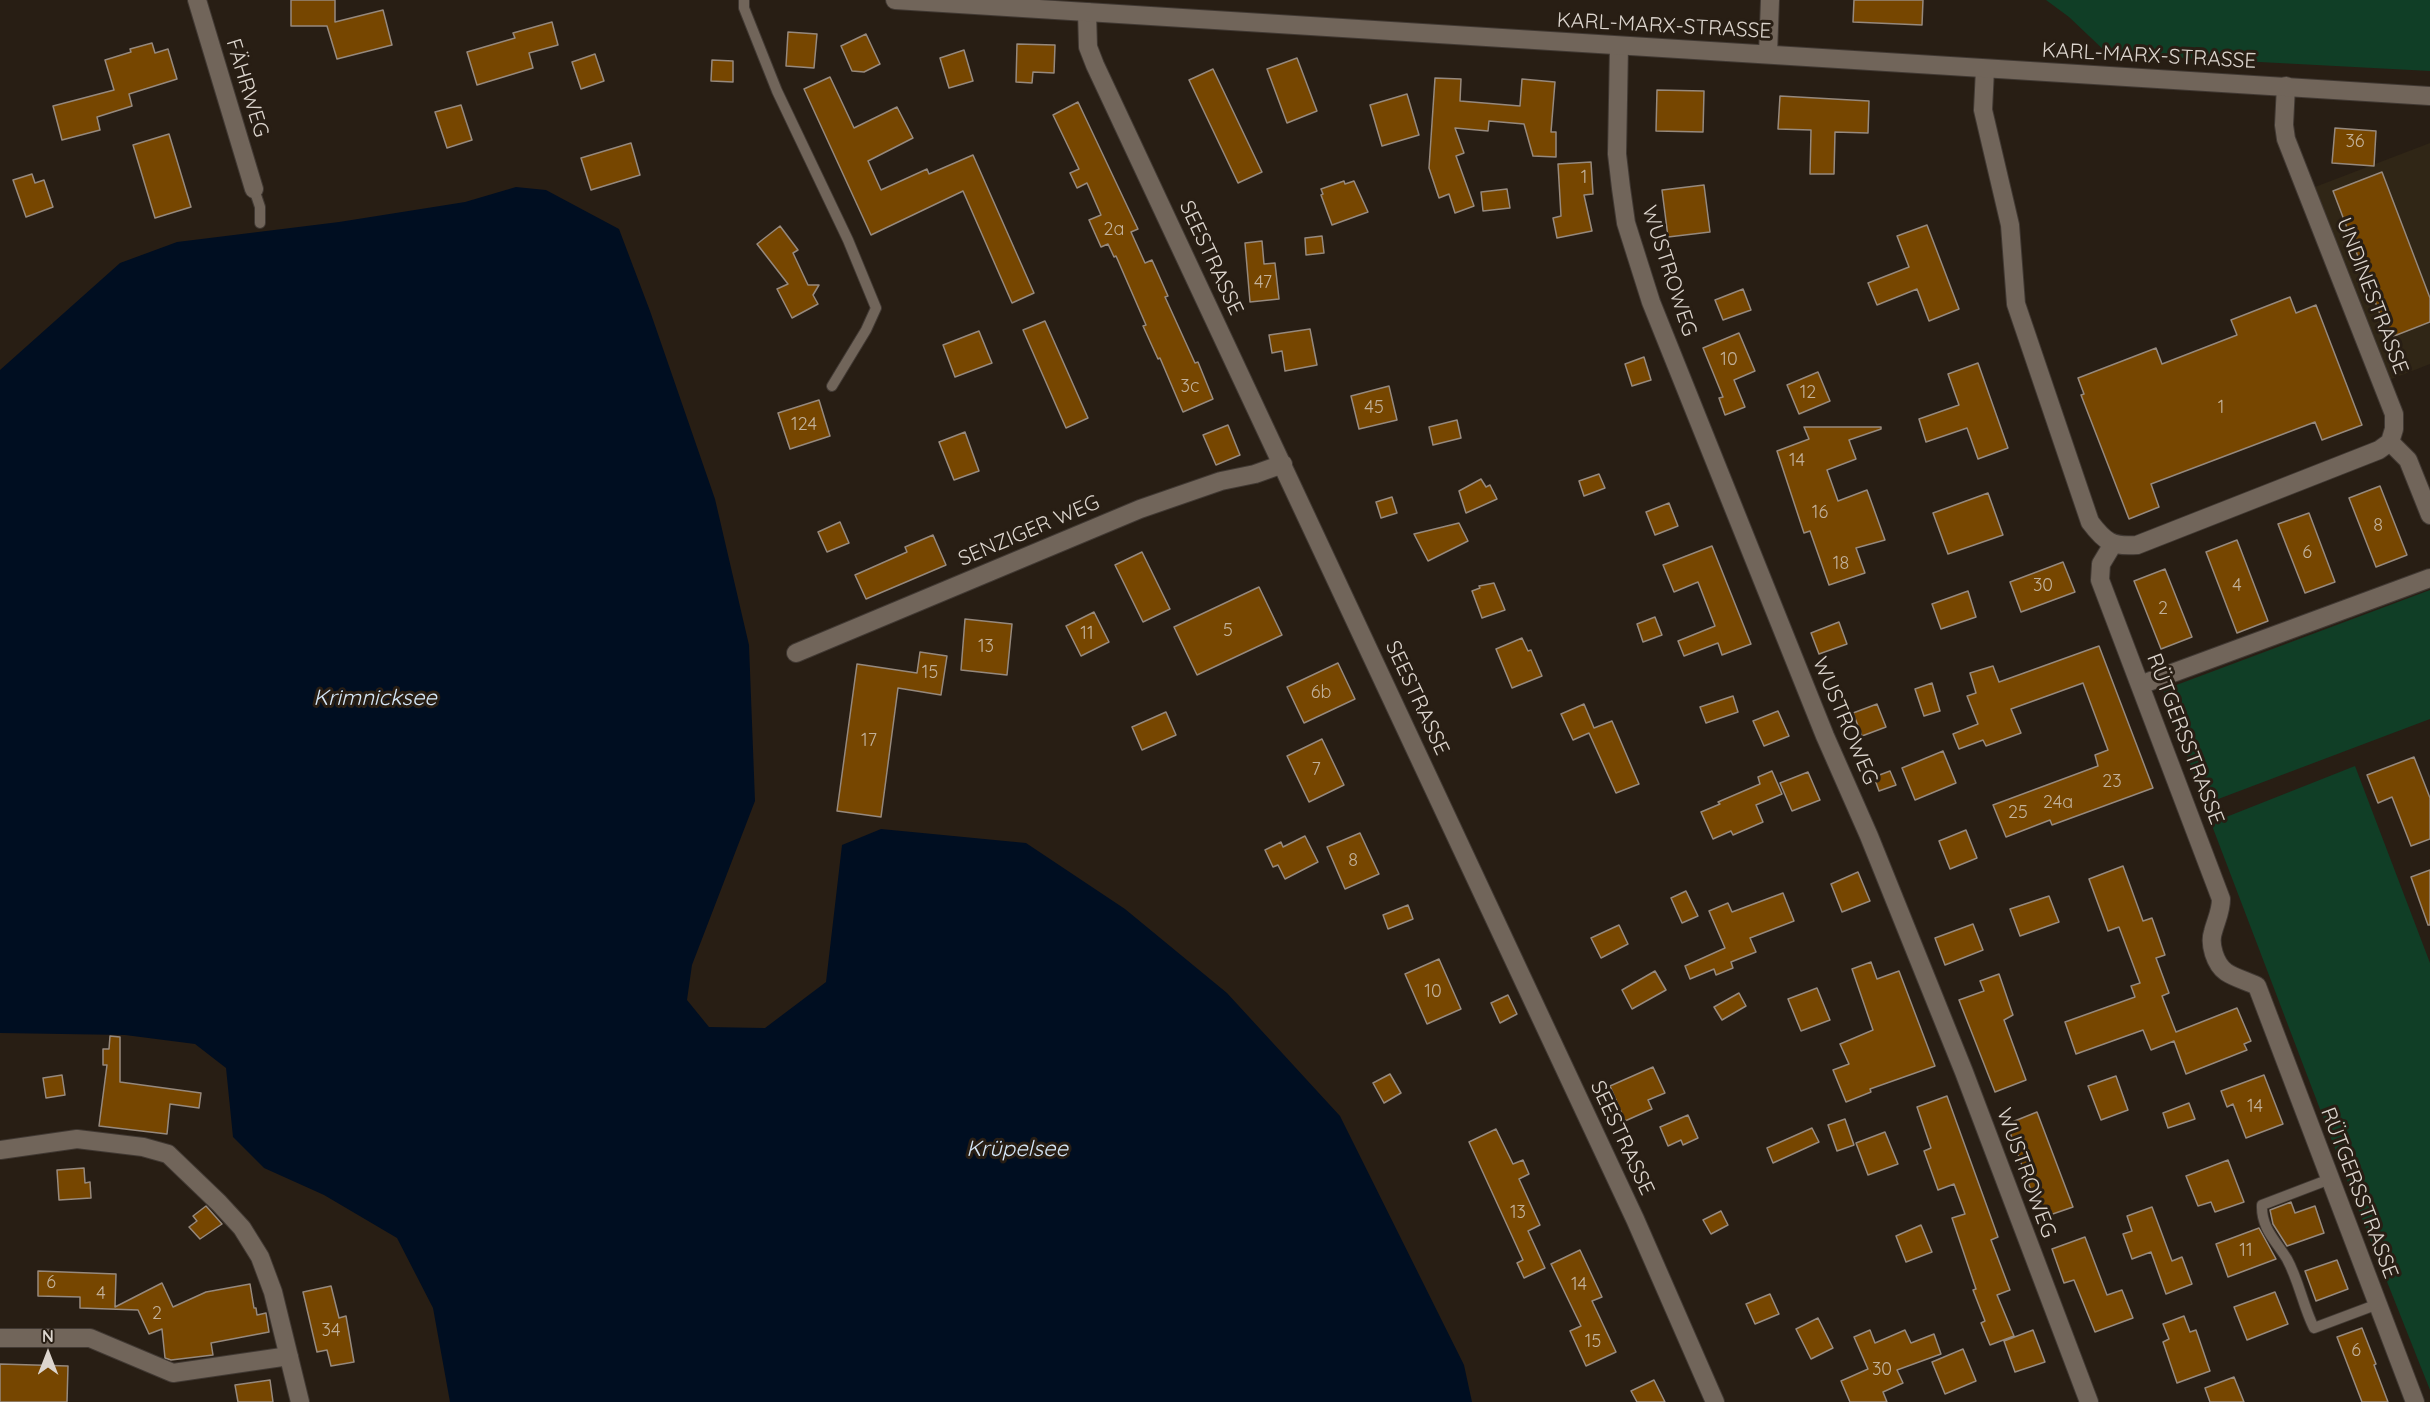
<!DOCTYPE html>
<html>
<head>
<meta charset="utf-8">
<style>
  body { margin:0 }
  #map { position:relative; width:2430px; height:1402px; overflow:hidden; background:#281e14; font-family:Quicksand,sans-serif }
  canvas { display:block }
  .north { position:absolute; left:18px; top:1324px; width:60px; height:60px; -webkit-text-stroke:4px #281e14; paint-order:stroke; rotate:0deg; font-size:16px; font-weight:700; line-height:24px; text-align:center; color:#dcd5ce }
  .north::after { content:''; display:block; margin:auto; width:21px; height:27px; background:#dcd5ce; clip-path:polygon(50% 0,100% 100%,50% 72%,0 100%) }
</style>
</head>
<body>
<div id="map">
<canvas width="2430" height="1402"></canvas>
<div class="north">N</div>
</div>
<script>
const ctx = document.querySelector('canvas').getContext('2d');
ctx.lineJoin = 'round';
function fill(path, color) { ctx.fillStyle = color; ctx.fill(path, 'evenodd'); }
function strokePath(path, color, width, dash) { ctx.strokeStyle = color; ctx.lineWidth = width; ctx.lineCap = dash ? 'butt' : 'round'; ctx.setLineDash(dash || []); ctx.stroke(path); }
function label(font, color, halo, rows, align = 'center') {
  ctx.font = font + ' Quicksand,sans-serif'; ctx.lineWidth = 6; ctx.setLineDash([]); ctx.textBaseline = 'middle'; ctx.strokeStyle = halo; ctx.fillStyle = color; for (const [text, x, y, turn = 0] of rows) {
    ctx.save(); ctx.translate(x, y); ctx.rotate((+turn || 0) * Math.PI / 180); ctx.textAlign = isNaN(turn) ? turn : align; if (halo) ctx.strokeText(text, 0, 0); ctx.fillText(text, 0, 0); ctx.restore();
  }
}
fill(new Path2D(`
  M2430,143V364L2389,380L2315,187Z`), '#302616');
fill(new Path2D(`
  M2046,0H2430V71L2108,54L2069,17Z
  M2430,590V719L2205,804L2163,690Z
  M2355,766L2430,963V1390L2355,1201L2211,823Z`), '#103e26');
fill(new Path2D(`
  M516,187L546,190L619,229L650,311L715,499L749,645L755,801L692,965L687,1000L709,1027L765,1028L826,982L842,845L881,829L1026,843L1125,909L1227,993L1340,1116L1464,1365L1472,1402H450L433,1308L397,1238L324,1195L264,1168L233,1137L226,1068L195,1044L125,1035L0,1033V370L120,263L177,242L339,222L465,202Z`), '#000e21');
const building = new Path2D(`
  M291,0H335V22L383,10L392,45L337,59L327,26H291Z
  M1854,0H1923L1922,25L1853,22Z
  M552,22L558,45L529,53L533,68L477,85L467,52L515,38L513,33Z
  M788,32L817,34L814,68L786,66Z
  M866,34L880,64L864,72L852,71L841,46Z
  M152,43L155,53L168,49L177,79L129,94L132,106L97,117L100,130L62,140L53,106L114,90L105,60L131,52L130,49Z
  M1017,44L1055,45L1054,73L1033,72L1032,83L1016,82Z
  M964,50L973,81L949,88L940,58Z
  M595,54L604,81L581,89L572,62Z
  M1297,58L1317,111L1287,123L1267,69Z
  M712,60L733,61V82L711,81Z
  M1213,69L1262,172L1238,183L1189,80Z
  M830,77L854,128L897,107L913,138L868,161L881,190L927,169L929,174L973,155L1034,293L1012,303L963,191L871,235L804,89Z
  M1435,78L1461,79L1460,101L1520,106L1522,79L1555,82L1551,132H1556V157L1533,156L1524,124L1489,121L1488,131L1455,128L1464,153L1456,156L1474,206L1455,213L1449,194L1439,198L1429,168Z
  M1657,90L1704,91L1703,132L1656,131Z
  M1407,94L1419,135L1382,146L1370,105Z
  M1780,96L1869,101L1868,133L1835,132L1834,174H1810L1811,130L1778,129Z
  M1078,102L1138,229L1131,232L1145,263L1152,260L1168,296L1165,297L1195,363L1198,362L1213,399L1183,412L1160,358L1158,359L1143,326L1146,325L1116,256L1114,257L1108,244L1101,247L1089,220L1101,215L1087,183L1077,188L1070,173L1079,169L1053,115Z
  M461,105L472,140L447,148L435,112Z
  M2335,128L2376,131L2374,166L2332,163Z
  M169,134L191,207L155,218L133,145Z
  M631,143L640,175L591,190L581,158Z
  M1591,162L1593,194L1584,195L1592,231L1557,238L1553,218L1561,216L1558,164Z
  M2382,172L2430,298V322L2389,338L2333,191Z
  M32,174L35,183L44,180L53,207L26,217L13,180Z
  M1344,181L1345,184L1354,181L1368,212L1332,225L1321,195L1323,194L1321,189Z
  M1704,185L1710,232L1668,237L1662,190Z
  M1507,189L1510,208L1483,211L1481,192Z
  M1927,225L1959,309L1929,321L1917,289L1877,305L1868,283L1909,267L1897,236Z
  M780,226L798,250L793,253L808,285H819L813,295L818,304L792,318L777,289L788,284L757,244Z
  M1322,236L1324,253L1306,255L1305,238Z
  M1262,241L1264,264L1275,263L1279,299L1250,302L1245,243Z
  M1743,289L1751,310L1723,320L1715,300Z
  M2290,297L2296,313L2316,305L2362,425L2322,440L2315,422L2151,484L2159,507L2129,519L2081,395L2084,394L2078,378L2156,348L2162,364L2237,335L2231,320Z
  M1045,321L1088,418L1066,428L1023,330Z
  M1310,329L1317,365L1285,371L1282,351L1272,353L1269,335Z
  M979,331L992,363L955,377L943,345Z
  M1739,333L1755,371L1734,380L1745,407L1725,415L1719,398L1723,397L1703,348Z
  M1644,357L1651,380L1632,386L1625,364Z
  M1978,363L2008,448L1978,459L1967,428L1926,442L1919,419L1959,405L1948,374Z
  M1818,372L1830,401L1799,414L1787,385Z
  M1389,386L1397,420L1359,429L1351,396Z
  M819,400L830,436L790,449L778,413Z
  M1457,420L1461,438L1433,445L1429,427Z
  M1228,425L1240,455L1216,465L1203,435Z
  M1804,427H1881V429L1849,440L1856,459L1827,470L1838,501L1867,490L1885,540L1856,548L1865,573L1829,585L1810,531L1804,533L1777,451L1809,439Z
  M965,432L979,471L954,480L939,442Z
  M1599,474L1605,488L1584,496L1579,481Z
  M1481,479L1486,487L1490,485L1497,499L1466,513L1459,491Z
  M2380,486L2407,555L2376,567L2349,498Z
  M1988,493L2003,535L1948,554L1933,513Z
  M1392,497L1397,513L1381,518L1376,502Z
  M1669,503L1678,526L1655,535L1646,512Z
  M2309,513L2335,582L2305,593L2278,524Z
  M840,522L849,543L827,552L818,532Z
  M1459,523L1468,541L1428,561L1414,534Z
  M933,535L946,565L866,599L855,575L907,552L905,547Z
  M2237,540L2268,621L2237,633L2206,552Z
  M1712,546L1751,644L1722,655L1718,643L1684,656L1678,641L1715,626L1698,582L1674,592L1663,565Z
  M1142,552L1170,609L1143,622L1115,565Z
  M2063,562L2075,592L2021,612L2010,582Z
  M2165,569L2192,637L2161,649L2134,581Z
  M1494,583L1505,610L1482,618L1472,591L1480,588L1479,586Z
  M1259,587L1282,635L1197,675L1174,627Z
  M1968,591L1976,617L1941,629L1932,604Z
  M1094,612L1109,642L1081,656L1066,626Z
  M1655,617L1662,635L1643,642L1637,624Z
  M965,619L1012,624L1007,675L961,670Z
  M1839,622L1847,644L1819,654L1811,633Z
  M1522,638L1528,651L1531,650L1542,676L1512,688L1496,649Z
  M2099,646L2153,788L2052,825L2050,820L2006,837L1993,805L2098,766L2095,755L2108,750L2083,683L2011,709L2021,733L1986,746L1983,740L1959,749L1953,734L1978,724L1967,696L1976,693L1970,673L1993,666L1999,682Z
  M920,652L947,656L941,695L898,688L881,817L837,811L857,664L917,673Z
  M1338,663L1355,699L1304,723L1287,687Z
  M1932,683L1940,711L1924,716L1915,689Z
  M1733,696L1738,712L1706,723L1700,707Z
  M1584,704L1594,728L1612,721L1639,784L1616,793L1589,733L1573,740L1561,714Z
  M1877,704L1886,727L1862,736L1853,713Z
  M1778,711L1789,736L1764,746L1753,721Z
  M1166,712L1176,735L1142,750L1132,727Z
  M1322,739L1344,785L1309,802L1287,756Z
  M1943,751L1956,783L1915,800L1902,768Z
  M2414,757L2430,798V839L2411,846L2392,797L2378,803L2367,775Z
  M1772,771L1782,794L1756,805L1763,822L1733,835L1731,831L1713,839L1701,812L1720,804L1718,802L1760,784L1758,777Z
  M1890,771L1896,785L1879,791L1874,777Z
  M1808,772L1820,800L1792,811L1780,783Z
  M1966,830L1977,858L1950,869L1939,841Z
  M1360,833L1379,874L1345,889L1327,847Z
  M1305,836L1318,862L1285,879L1278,865L1273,867L1265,850L1281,842L1283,847Z
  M2123,866L2143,921L2152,918L2165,955L2156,958L2169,993L2162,996L2176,1032L2237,1008L2251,1041L2244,1044L2247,1050L2186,1074L2174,1041L2151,1050L2143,1030L2076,1054L2065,1022L2135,997L2131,986L2140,983L2119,927L2108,931L2089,879Z
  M2430,870V925H2428L2411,877Z
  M1858,872L1870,901L1842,912L1831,884Z
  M1686,891L1698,916L1682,923L1671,898Z
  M1783,893L1794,921L1750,938L1756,952L1731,962L1733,968L1716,975L1714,969L1690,979L1685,966L1725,948L1709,911L1728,903L1732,912Z
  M2049,896L2059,922L2020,936L2010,909Z
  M1408,905L1413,919L1388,929L1383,915Z
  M1973,924L1983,950L1945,965L1935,938Z
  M1619,925L1628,944L1601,958L1591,938Z
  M1439,959L1461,1009L1427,1024L1405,974Z
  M1871,962L1877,979L1899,971L1935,1066L1870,1089L1871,1092L1846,1102L1833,1070L1849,1064L1840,1044L1873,1030L1852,969Z
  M1655,971L1666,990L1632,1009L1622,990Z
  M1999,974L2013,1015L2004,1020L2026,1080L1995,1092L1959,1000L1984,991L1980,981Z
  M1817,988L1830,1020L1801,1031L1788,999Z
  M1739,993L1746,1006L1722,1020L1714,1007Z
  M1508,995L1517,1014L1500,1023L1491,1003Z
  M110,1036L120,1037V1082L201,1093L199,1108L170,1104L167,1134L99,1126L107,1065H103V1049H109Z
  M1653,1067L1665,1093L1648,1100L1652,1109L1625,1121L1610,1086Z
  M1390,1074L1401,1093L1384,1103L1373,1083Z
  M62,1075L65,1095L46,1098L43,1078Z
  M2264,1075L2283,1124L2246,1138L2233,1104L2227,1107L2221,1091Z
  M2116,1076L2128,1110L2101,1120L2088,1086Z
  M1947,1096L1998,1237L1991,1240L2010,1290L1997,1295L2014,1336L1990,1345L1981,1323L1985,1321L1973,1290L1976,1289L1952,1218L1965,1214L1954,1184L1938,1190L1924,1151L1931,1148L1917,1107Z
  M2189,1103L2195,1119L2168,1128L2163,1113Z
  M2037,1112L2073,1207L2041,1218L2007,1124Z
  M1688,1115L1698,1138L1683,1145L1681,1140L1668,1146L1660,1127Z
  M1845,1119L1854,1145L1837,1151L1828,1125Z
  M1812,1128L1819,1142L1773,1163L1767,1148Z
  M1496,1129L1513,1164L1523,1160L1529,1174L1519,1179L1540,1225L1528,1231L1545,1268L1524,1278L1517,1263L1523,1260L1469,1142Z
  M1885,1132L1898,1164L1868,1175L1856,1143Z
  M2228,1160L2244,1202L2215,1212L2211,1202L2198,1206L2186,1176Z
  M84,1168L85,1183L90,1182L91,1198L59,1200L57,1170Z
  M2291,1202L2295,1213L2315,1206L2324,1233L2287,1246L2273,1224L2270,1210Z
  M206,1206L222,1224L200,1239L189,1227L197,1221L193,1216Z
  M2152,1207L2172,1261L2182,1257L2192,1284L2166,1294L2151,1252L2132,1259L2123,1234L2132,1231L2127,1216Z
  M1721,1211L1728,1225L1711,1234L1703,1220Z
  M1921,1225L1932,1252L1906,1262L1896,1236Z
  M2259,1228L2276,1259L2228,1277L2216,1244Z
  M2085,1237L2107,1295L2122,1290L2133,1318L2095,1332L2074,1280L2064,1283L2052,1249Z
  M1580,1250L1602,1297L1592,1301L1616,1352L1586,1366L1570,1331L1581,1326L1551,1264Z
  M2337,1260L2348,1289L2316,1301L2305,1271Z
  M38,1271L116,1274L115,1307L162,1283L173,1307L206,1292L250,1284L254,1308H256L257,1315L266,1313L269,1332L211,1343L213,1355L171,1360L165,1358L162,1329L149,1334L138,1310L80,1308V1297L38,1296Z
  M331,1286L339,1318L346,1316L354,1362L331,1366L327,1350L317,1352L303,1292Z
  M2275,1292L2288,1324L2247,1340L2234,1307Z
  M1770,1294L1779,1314L1755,1324L1746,1304Z
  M2184,1316L2190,1332L2196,1330L2210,1371L2177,1383L2163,1342L2169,1339L2163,1324Z
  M1818,1318L1833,1348L1811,1359L1796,1329Z
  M2362,1328L2376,1364L2374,1365L2388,1402H2362L2337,1337Z
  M1870,1330L1875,1343L1905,1330L1911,1343L1934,1334L1941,1354L1897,1370L1903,1383L1883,1392L1887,1402H1850L1841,1381L1868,1369L1854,1337Z
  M2033,1330L2045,1362L2015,1372L2004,1341Z
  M1963,1349L1976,1381L1945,1394L1932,1362Z
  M0,1364L68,1366L67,1402H0Z
  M2234,1377L2244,1402H2210L2205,1388Z
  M270,1380L273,1402H238L235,1385Z
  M1654,1380L1665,1402H1637L1631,1391Z`);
fill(building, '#764600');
strokePath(building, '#96897d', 1.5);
const service = new Path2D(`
  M744,0V8L777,91L848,240L876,308L866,330L832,386
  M254,189L260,207V223
  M2330,1179L2262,1205C2261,1228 2276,1241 2287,1259C2299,1281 2303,1306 2314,1328L2378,1304`);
const minor = new Path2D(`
  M197,0L254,189
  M1087,12L1088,47L1095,65L1635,1219L1715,1402
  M1619,46L1617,154L1621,188L1626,223L1651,302L1825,736L1869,836L1964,1072L2089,1402
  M1985,69L1983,110L2010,225L2016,304L2090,522C2105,542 2112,547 2137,545L2379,450L2390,442
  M2286,86L2284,125L2286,139L2394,414V429L2390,442
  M2390,442L2408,460L2430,515
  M2113,544L2101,564L2100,580L2221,899C2221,912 2216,920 2213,932C2209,944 2215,964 2226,972C2235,978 2247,981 2257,986L2415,1402
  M796,653L1140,509L1221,481L1255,474L1283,464
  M2140,685L2430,578
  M0,1150L77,1139L143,1147L168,1154L219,1203L242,1228L260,1257L273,1292L300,1402
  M0,1338H90L173,1373L289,1356`);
const tertiary = new Path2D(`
  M895,0L2430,96
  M1768,54L1770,0`);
strokePath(service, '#413933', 12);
strokePath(minor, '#413933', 20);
strokePath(tertiary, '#413933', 20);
strokePath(service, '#71655a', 10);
strokePath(minor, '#71655a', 18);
strokePath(tertiary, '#71655a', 18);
label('18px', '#c2b19a', null, [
  ["36",2355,142],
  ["1",1584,178],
  ["2a",1114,230],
  ["47",1263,283],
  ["10",1729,360],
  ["3c",1190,387],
  ["12",1808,393],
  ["45",1374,408],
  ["1",2221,408],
  ["124",804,425],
  ["14",1797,461],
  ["16",1820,513],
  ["8",2378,526],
  ["6",2307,553],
  ["18",1841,564],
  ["30",2043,586],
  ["4",2237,586],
  ["2",2163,609],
  ["5",1228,631],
  ["11",1087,634],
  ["13",986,647],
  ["15",930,673],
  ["6b",1321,693],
  ["17",869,741],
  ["7",1316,770],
  ["23",2112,782],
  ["24a",2058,803],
  ["25",2018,813],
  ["8",1353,861],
  ["10",1433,992],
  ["14",2255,1107],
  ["13",1518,1213],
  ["11",2246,1251],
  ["6",51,1283],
  ["14",1579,1285],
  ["4",101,1294],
  ["2",157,1314],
  ["34",331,1331],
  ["15",1593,1342],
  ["6",2356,1351],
  ["30",1882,1370]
]);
label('21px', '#dcd5ce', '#281e14', [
  ["KARL-MARX-STRASSE",1664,26,3],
  ["KARL-MARX-STRASSE",2149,56,3],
  ["FÄHRWEG",247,88,73],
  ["SEESTRASSE",1211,258,65],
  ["WUSTROWEG",1669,271,72],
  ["UNDINESTRASSE",2372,296,69],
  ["SENZIGER WEG",1029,531,-23],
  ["SEESTRASSE",1417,698,65],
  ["WUSTROWEG",1845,721,67],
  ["RÜTGERSSTRASSE",2185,739,69],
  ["SEESTRASSE",1622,1138,65],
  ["WUSTROWEG",2026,1173,70],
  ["RÜTGERSSTRASSE",2359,1193,69]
]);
label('italic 22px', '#d4e6f7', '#281e14', [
  ["Krimnicksee",375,698],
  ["Krüpelsee",1017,1149]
]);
</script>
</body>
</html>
